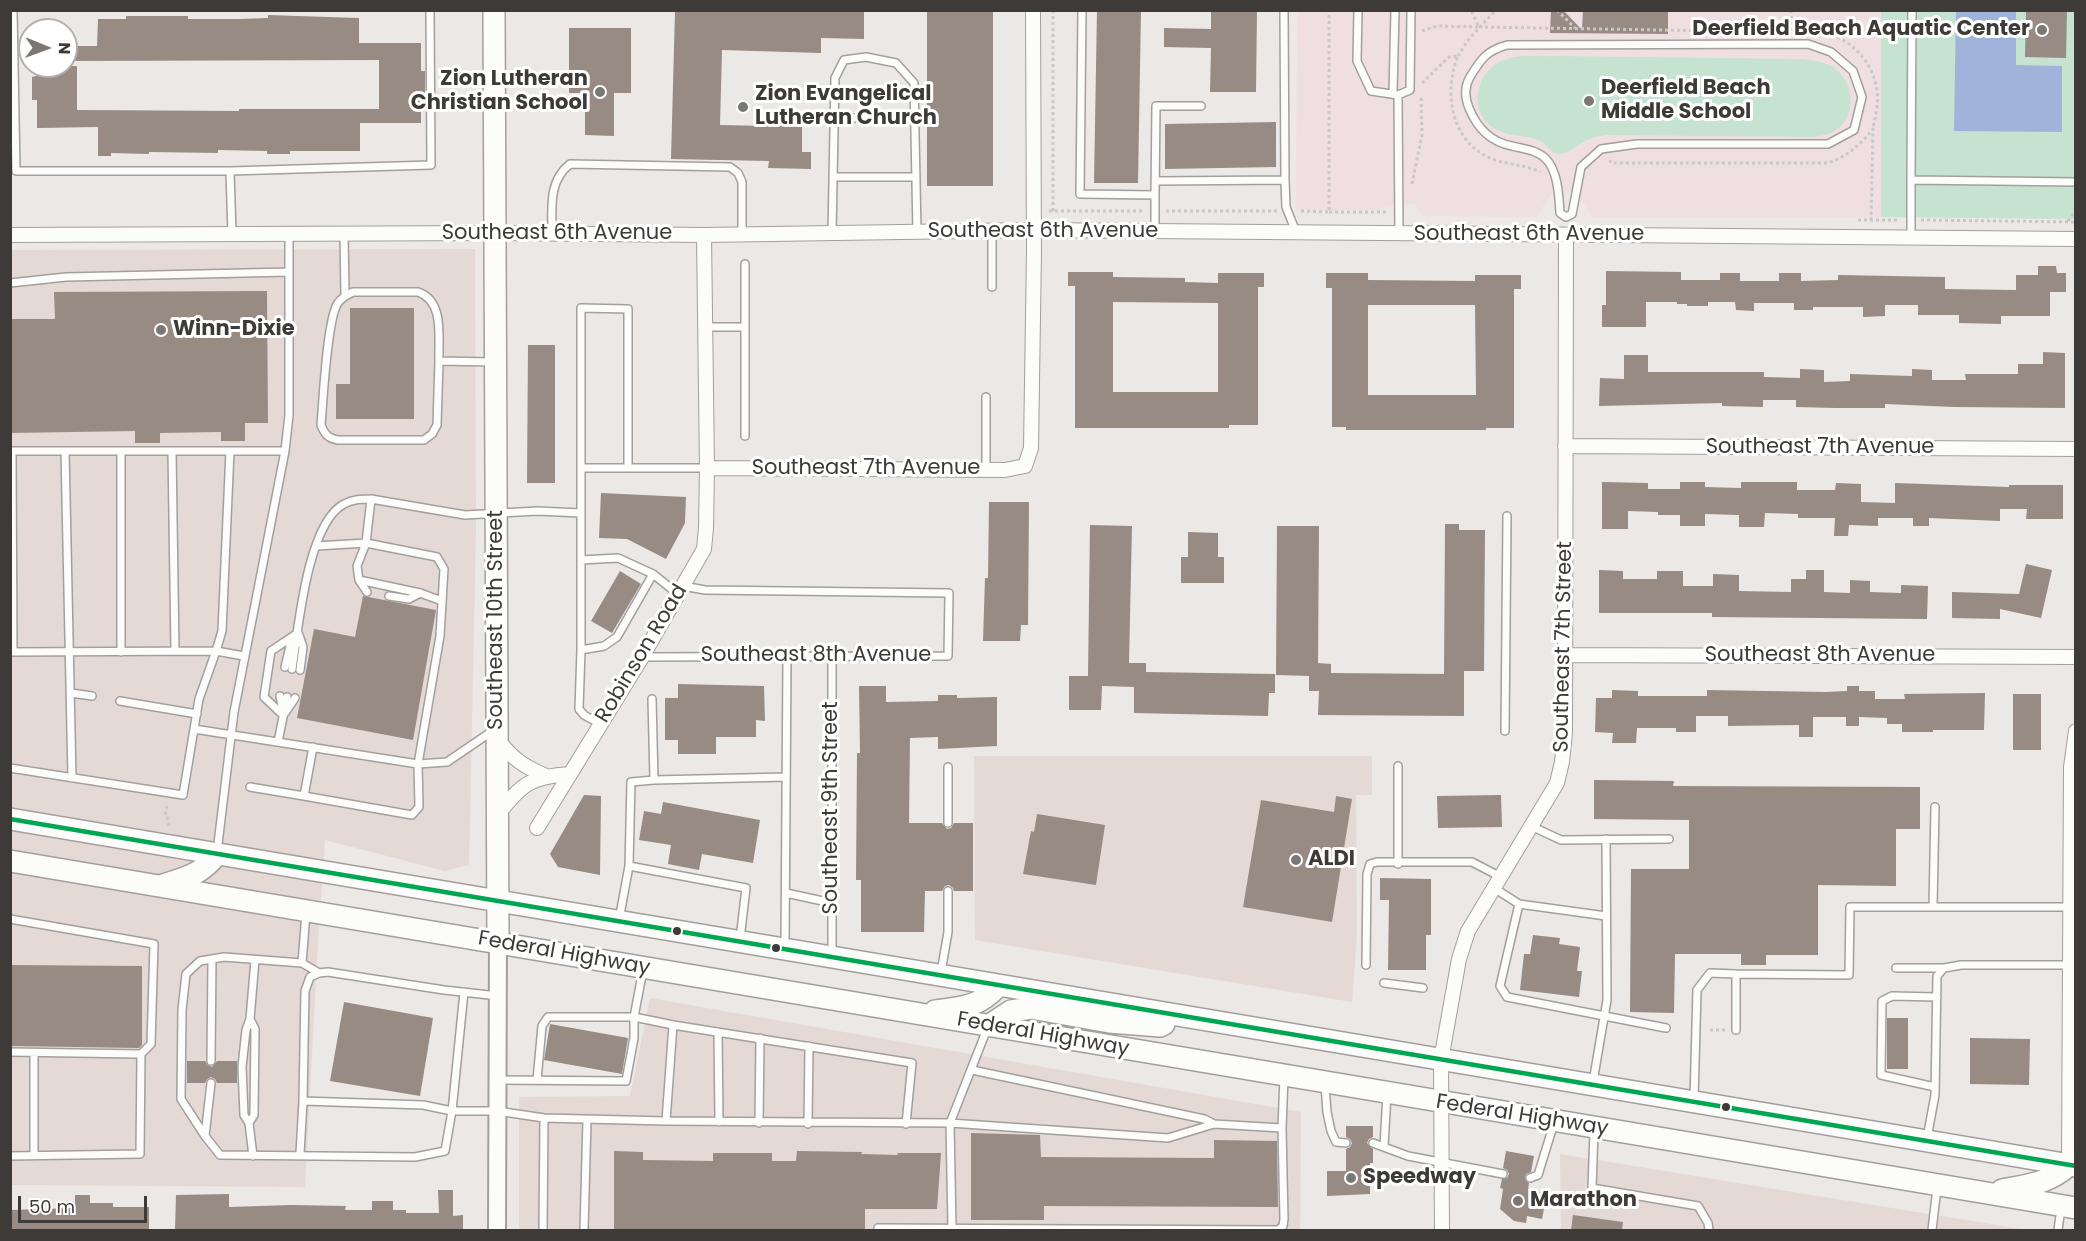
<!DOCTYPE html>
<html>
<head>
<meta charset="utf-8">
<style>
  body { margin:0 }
  #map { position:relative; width:2086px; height:1241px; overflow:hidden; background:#ece8e6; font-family:Poppins,sans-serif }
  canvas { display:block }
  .frame { position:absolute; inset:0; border:12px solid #3d3a38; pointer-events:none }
  .north { position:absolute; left:18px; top:18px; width:60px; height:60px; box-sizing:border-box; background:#fff; border:2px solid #b1b0af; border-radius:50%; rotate:91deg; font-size:16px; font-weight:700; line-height:24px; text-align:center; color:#3d3a38 }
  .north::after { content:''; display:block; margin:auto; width:21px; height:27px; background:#7a7775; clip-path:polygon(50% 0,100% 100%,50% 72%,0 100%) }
  .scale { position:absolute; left:18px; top:1196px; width:129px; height:27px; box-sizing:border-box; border:3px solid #3d3a38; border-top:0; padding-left:8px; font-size:18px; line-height:21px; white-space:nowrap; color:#3d3a38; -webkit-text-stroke:4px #fff; paint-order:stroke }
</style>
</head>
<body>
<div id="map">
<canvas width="2086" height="1241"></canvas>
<div class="frame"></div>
<div class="north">N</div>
<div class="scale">50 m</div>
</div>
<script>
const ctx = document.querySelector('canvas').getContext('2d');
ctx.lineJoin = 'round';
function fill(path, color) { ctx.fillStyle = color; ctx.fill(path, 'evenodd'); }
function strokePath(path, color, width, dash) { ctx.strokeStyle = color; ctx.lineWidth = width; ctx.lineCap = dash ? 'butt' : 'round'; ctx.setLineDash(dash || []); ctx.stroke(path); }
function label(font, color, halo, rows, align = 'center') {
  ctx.font = font + ' Poppins,sans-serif'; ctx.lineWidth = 6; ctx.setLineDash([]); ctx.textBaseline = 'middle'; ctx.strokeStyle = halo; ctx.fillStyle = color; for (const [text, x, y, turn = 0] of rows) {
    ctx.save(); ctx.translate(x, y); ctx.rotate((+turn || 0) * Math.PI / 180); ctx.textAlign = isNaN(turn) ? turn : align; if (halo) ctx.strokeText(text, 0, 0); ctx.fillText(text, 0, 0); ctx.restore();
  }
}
fill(new Path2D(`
  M475,249L476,531L469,865L445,871L325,840L318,941L305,1187L11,1185V250Z
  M974,756H1372V795H1356L1357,936L1352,1002L975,940Z
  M650,998L1301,1112L1300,1230H519V1097L630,1096Z
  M1560,1154L2027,1230H1561Z`), '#e4d9d4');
fill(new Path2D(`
  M1297,11H1881V217L1593,218L1576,192L1553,191L1536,217L1423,216L1415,204L1384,206L1380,210H1296Z`), '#efdfe1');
fill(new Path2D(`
  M1880,11H2075V219L1881,217V11Z
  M1554,56L1801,59C1812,60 1823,61 1833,67C1856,83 1858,120 1831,133C1825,135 1819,136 1813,137L1609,135C1601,136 1594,136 1587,140C1578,144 1569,154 1558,154C1549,153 1546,141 1536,139C1522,135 1505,136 1492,127C1467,109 1477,70 1504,60C1518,54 1539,57 1554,56Z`), '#c6e2d1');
fill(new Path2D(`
  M1956,11H2016V65L2062,66V132L1954,131Z`), '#9fb3db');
fill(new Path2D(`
  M721,10H864V39L821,38V53L722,50L720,125L768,126L769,111L802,112V152H811V169L768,168L769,161L671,159L675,11Z
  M927,10H993V186H927Z
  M1097,10H1141L1138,183H1094Z
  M1211,10H1257L1256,92H1210L1211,48L1164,47V28L1211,29Z
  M1551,10H1563L1582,30L1583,10H1668V34L1550,33Z
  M2026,10H2067L2066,58L2025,57Z
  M268,15L359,18V43H421V71H425V94H421V123H360V151H290V154H267V151L218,150V153L149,152V154L111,153V156H98V127L37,128V100H32V77L36,76V66H77V110L239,111V109H379V60L66,61V46H97L98,19H126V16H188V19H239L268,18Z
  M569,28H631V93H614V136L585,135V93H569Z
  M1276,122V167L1165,169V124Z
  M2038,266H2056L2057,273H2066V292H2050V316H2001V324L1959,323V315H1918V305H1885V316L1863,317V307H1813V310H1794V303H1754V311L1736,310L1735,302H1708V306H1687V304H1677V302H1646V327H1602V305H1606V271L1681,272V280H1720V273H1740V281H1779V273H1801V281L1838,280V275L1945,277V289L2016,290V275H2038Z
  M1068,272H1113V277L1185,278V282L1218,283V273H1264V287H1258V425H1229V428H1075V286H1068ZM1113,302L1218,303V392H1113Z
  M1326,273H1368V280L1475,281V275H1521V289H1514V428H1486V430H1346V427H1332V288H1326ZM1368,305H1475L1476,395H1368Z
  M267,291L268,423H245V441H221V432L160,433V443H135V431L10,433V319H55L54,292Z
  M350,308H414V419H336V384H350Z
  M528,345H555V483H527Z
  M2043,352L2065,353V408L1954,407L1885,404V408H1836L1796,407V400H1763V407L1722,406V403L1599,406L1600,378L1624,379V355H1648V372H1764V377L1800,378V369L1824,370V382L1850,381V374L1912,376V369L1932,370V380H1966L1965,374H2018V364H2043Z
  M1602,482L1648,483V489H1680V482H1705V487L1741,488V482H1797V490H1835L1836,483L1861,484V502L1895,503V483L2009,487V485H2063V519H2026L2027,509H2000V521L1929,518V526H1913V518H1878V526L1849,525L1848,536H1834L1835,518H1798V514L1765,513L1764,527H1739V515L1705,514V526H1680V515H1658V512L1628,511V529H1602Z
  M601,493L686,497L685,523L666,559L627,539L599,538Z
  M989,502H1029L1028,625H1021L1020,641H983L985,578H988Z
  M1445,524H1459V530H1485L1484,671H1464V716L1318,715L1319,691H1309V676L1276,675L1277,526H1319L1318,663L1331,664V673L1444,674Z
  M1090,525L1132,526L1129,663H1146V672L1275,674V693H1269L1268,716L1134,713V687L1102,686L1101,710H1069V676H1088Z
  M1188,532L1218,533V557H1224V583H1181V557H1188Z
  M2026,564L2052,570L2041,618L2000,609V619L1952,618V592L2019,594Z
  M1599,570L1623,571V579H1657V571H1683V586H1713V574L1739,575V591L1791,592V579H1806V570H1824V592L1850,593V580L1870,581V592L1901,593V585L1928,586L1927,619L1712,617V613H1599Z
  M620,571L641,584L612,633L591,621Z
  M363,596L436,610L413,740L297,718L314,629L355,637Z
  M678,684L764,686L765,721L756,720V737H716V754H678V740H665V698H678Z
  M859,686H886V702L938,701V695H957V698L997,697V746L938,749V737L910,738L909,823H942L947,829L951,828L954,823H973V891H954L953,888L949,885L945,886L942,891H925L924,932H861V880H856L857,753H860Z
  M1847,686H1859V691H1875V699H1905L1904,694L1985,693L1984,730H1933V732H1902V724H1887V718L1859,717V726H1846V717H1813V737H1799V725L1728,726V716H1696V732H1676V728H1637L1636,743H1612L1613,733L1595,732L1596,698H1612V690L1638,691V696H1707V690L1826,692L1847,691Z
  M2013,694H2041V750H2013Z
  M1594,780L1674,781L1673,786L1920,787V829H1896V886L1818,885V955H1766V965H1741V954H1675L1674,1013L1630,1012L1631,869H1689V820L1594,819Z
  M584,795L601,796L600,875L558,867L550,854Z
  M1501,795L1502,827L1438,828L1437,796Z
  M1336,796L1352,799L1332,922L1243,907L1261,800L1334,812Z
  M663,802L760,820L753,863L702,854L699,870L668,864L671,845L639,840L644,811L661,814Z
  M1037,814L1105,825L1096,885L1023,874L1031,831L1034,832Z
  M1380,878L1431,879V935H1426V970H1388L1389,900H1380Z
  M1533,935L1560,938L1559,944L1580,947L1577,971H1582L1579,997L1520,990L1524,954H1530Z
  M10,965L142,966V1045L139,1048L10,1046Z
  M344,1002L433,1018L420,1096L330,1081Z
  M1887,1018H1908V1069H1887Z
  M550,1024L628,1038L622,1074L544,1060Z
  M1970,1038L2030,1039L2029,1085L1970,1084Z
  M187,1061H205L208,1065L212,1067L217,1061H237V1083H217L215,1079L211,1077L207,1079L205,1083H187Z
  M1346,1126H1373V1137L1369,1139L1367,1143L1373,1149V1163H1370V1194L1327,1196V1171H1346V1149L1350,1147L1352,1143L1350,1139L1346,1137Z
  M971,1133L1040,1135L1041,1157L1214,1158V1140L1277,1141L1278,1207L1044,1206V1220H971Z
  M614,1151L643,1152V1160L713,1161V1153H772V1161H796L797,1151L862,1152L861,1154L898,1155L897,1153H941L937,1209H865V1230H614Z
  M1506,1151L1534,1156L1531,1172L1526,1174L1525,1179L1529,1183L1528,1190L1547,1193L1542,1219L1527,1216L1526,1223L1514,1221L1500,1209L1503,1189L1500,1188L1502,1179L1507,1178L1509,1174L1507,1170L1503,1168Z
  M438,1190H453V1216L463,1215V1230H175L176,1195L229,1194V1207L291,1205L346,1206L345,1210H372V1201H393V1210H406V1213H439Z
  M75,1195H90V1203H113V1207H149V1230H10V1210L75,1208Z
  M1573,1215L1623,1222L1622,1230H1571Z`), '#978b84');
const service = new Path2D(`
  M13,10L16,171H230L431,165L430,10
  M1082,10L1080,194L1155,195L1156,106H1201
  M1358,10L1357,61L1371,91L1398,95L1410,90L1411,10
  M1912,10L1911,180L2076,182
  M1808,44L1831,52L1853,71L1862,97L1854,130L1828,144H1637L1601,149L1581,167L1572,214L1566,217L1560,213C1559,197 1558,171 1546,159C1537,150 1524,149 1512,146C1491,142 1477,128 1469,108C1465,98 1464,87 1470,77C1481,59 1486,51 1507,45Z
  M1393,94L1395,10
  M1398,95L1399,233
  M834,118H915
  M230,171L232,234
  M833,177H916
  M1285,180L1286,207L1296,232
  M1156,181L1285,180L1284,10
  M992,231V287
  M1155,231V195
  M344,233L345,296
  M832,233L835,78L844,60L866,57L896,63L914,83L917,232
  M552,234C552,208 548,181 570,164L730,167L738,173L742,182V235
  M1911,238V180
  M10,283L66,277L289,272
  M705,327H745V264
  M745,327V436
  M439,361C438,338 445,301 418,292H353C347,295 342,297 338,303C327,318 323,402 321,425C325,435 328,438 338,440H424L432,434L437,425L439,361L493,362
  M986,397V470
  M10,451H285
  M12,451L13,652
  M65,451L72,778
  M121,451V652
  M172,451L175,651
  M581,468V650L604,646L617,637L653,574
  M628,468V309L581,308V468H707
  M371,499L366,543L357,566L359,580L420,593L442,601
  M581,560L618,558L653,574L678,594
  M359,580L367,592
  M389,596L409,599L420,593
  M299,635L303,647L300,670
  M581,650L579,709L584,715L600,724
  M10,652L216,651L222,631L230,451
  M642,657L948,656L949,593L705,590L683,586
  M832,657V955
  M285,667L290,646L295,637
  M292,669C298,631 307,523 344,504C353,499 362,499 371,499L465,515L537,511L581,513
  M71,693L92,696
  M280,696L283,711
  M652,699L654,780L786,777
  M120,701L197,714
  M285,713L295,698
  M283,715L264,697L271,651L298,633
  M194,729L418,764L447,762L494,730
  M1505,731L1507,516
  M278,742L287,697
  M1398,766V864
  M948,767V823
  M10,768L183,795L199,699L216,651L244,656
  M654,780L631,782L629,866L746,888L740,939
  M250,787L304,796L313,747
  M304,796L412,815L419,807L418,764L440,636L444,569L437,557L366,543L316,546
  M1531,826L1561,840L1669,839
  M217,852L234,712L285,451L289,415V234
  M1494,888L1519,904
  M786,893L832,903
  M1933,907L1935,807
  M306,913L302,963L319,973
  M1606,916L1519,904L1500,986L1507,997L1666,1028
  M10,919L154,944L151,1044L141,1054L140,1154L10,1156
  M619,920L629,866
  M785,945L787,657
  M302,963L224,957L200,961L186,974L182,1010L181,1099L205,1136L220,1155L415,1157L445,1151L452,1111L464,992
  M1366,965L1367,874L1370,864L1377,862H1472L1501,877
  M1896,968H1944
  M643,970L634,1017L673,1025L666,1121L950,1123L987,1029
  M941,972L948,932V891
  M1736,974L1849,975L1850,907H2070
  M1384,983L1423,988
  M498,996L444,990L328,972L319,973L310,977L305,991L303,1101L423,1105L452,1111H497L544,1118L543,1230
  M673,1025L912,1063L906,1124
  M718,1032L719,1122
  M10,1052L141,1054
  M211,1061L212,959
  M972,1070L1204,1119L1214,1124
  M497,1080L626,1081L634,1038V1017H548L542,1026L537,1080
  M1593,1082L1607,1000L1606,839
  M1325,1085L1327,1112L1331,1131L1336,1142L1346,1143
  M1935,1087L1881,1075L1882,1001L1892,996L1937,997
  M1694,1100L1697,990L1710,973L1736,974V1030
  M544,1118L666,1121
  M249,1123L244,1115L242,1067L246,1030L250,1019
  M759,1123L760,1038
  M808,1124L809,1046
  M1594,1131L1592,1188L1698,1206L1708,1223L1709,1230
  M205,1136L211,1083
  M1927,1138L1935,1095L1937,976L1944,968L1961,965H2070
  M1373,1143L1408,1156L1503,1174
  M1384,1146L1387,1094
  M300,1154L303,1101
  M34,1155V1053
  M253,1156L249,1123L254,1115L255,1029L250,1019L255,960
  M1530,1178L1538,1175L1554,1123
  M878,1228L1278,1230L1283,1226L1284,1219L1282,1128L1284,1077
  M952,1228L950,1123L1168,1138L1214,1124L1282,1128
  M584,1230L587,1120
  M1932,1230L1937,1188
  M2058,1230L2061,1208`);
const minor = new Path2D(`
  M10,235L495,233L704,235L1034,230L2076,239
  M1565,446L2076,449
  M707,468L1005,470L1025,466L1031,448L1034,251L1033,10
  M1565,655L2076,657
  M498,740C513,759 523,766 546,776
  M498,814C522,784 530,777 569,774
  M537,828L642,657L704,549L706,528L707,468L704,235
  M2069,1165L2071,767L2076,731
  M1442,1230L1441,1060L1459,959L1468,931L1557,783L1562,762L1565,732L1566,235`);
const tertiary = new Path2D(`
  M497,1230L498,942`);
const primary = new Path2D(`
  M494,10L498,942
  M10,819L2076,1166
  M10,861L2076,1208
  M163,885C187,877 201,875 217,854
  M935,1011C962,1007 978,1008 998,986
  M988,1026L1011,1011L1031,1008L1109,1022L1160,1026L1164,1024
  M2002,1190C2028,1185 2048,1184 2069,1165`);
strokePath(service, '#a39f9e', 10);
strokePath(minor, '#a39f9e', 16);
strokePath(tertiary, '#a39f9e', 20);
strokePath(primary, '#a39f9e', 24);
strokePath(new Path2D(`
  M1053,10V211
  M1557,10L1575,28
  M1791,10L1792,32
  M1479,27L1720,31
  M1422,31L1437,26L1479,27L1471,10
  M1814,32C1845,32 1874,60 1877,91C1879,104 1875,117 1873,129
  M1458,56L1468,40L1496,10
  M1422,83L1449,57L1458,56C1443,92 1451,141 1490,158C1506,165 1524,164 1540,172
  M1610,160L1611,163H1828C1848,156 1860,145 1873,129L1871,220
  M1412,184L1422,135L1421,96
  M1049,211H1145
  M1166,211H1277
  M1301,211L1329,212V10
  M1329,212H1387
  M1858,220H1900
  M1921,220L2076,222
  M2068,221L2076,211
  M167,806L165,815L168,819L169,827
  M1710,1030H1726`), '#cac8c7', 3, [3, 3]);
strokePath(service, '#fcfcfb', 7);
strokePath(minor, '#fcfcfb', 14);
strokePath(tertiary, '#fcfcfb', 16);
strokePath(primary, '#fcfcfb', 21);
strokePath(new Path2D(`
  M10,819L2076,1166`), '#00a651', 4.5);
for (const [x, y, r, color] of [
  [2042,30,6,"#7a7775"],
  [600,92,6,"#7a7775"],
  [1589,101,6,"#7a7775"],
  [743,107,6,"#7a7775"],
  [161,330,6,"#7a7775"],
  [1296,860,6,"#7a7775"],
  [677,931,5,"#3d3a38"],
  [776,948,5,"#3d3a38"],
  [1726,1107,5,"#3d3a38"],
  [1351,1178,6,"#7a7775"],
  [1518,1201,6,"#7a7775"]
]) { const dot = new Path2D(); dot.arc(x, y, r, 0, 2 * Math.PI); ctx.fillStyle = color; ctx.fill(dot); strokePath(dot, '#fff', 2); }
label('bold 21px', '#3d3a38', '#fff', [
  ["Deerfield Beach Aquatic Center",2030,30,"right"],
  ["Zion Lutheran",588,80,"right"],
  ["Christian School",588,104,"right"],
  ["Deerfield Beach",1601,89],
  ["Middle School",1601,113],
  ["Zion Evangelical",755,95],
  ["Lutheran Church",755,119],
  ["Winn-Dixie",173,330],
  ["ALDI",1308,860],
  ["Speedway",1363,1178],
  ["Marathon",1530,1201]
], 'left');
label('21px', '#3d3a38', '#fff', [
  ["Southeast 6th Avenue",1043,232],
  ["Southeast 6th Avenue",557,234],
  ["Southeast 6th Avenue",1529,235],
  ["Southeast 7th Avenue",1820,448],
  ["Southeast 7th Avenue",866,469],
  ["Southeast 10th Street",497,620,-90],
  ["Southeast 7th Street",1564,647,-89],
  ["Robinson Road",642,654,-59],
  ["Southeast 8th Avenue",816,656],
  ["Southeast 8th Avenue",1820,656],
  ["Southeast 9th Street",832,808,-90],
  ["Federal Highway",564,954,10],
  ["Federal Highway",1043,1035,10],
  ["Federal Highway",1522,1116,9]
]);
</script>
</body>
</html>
